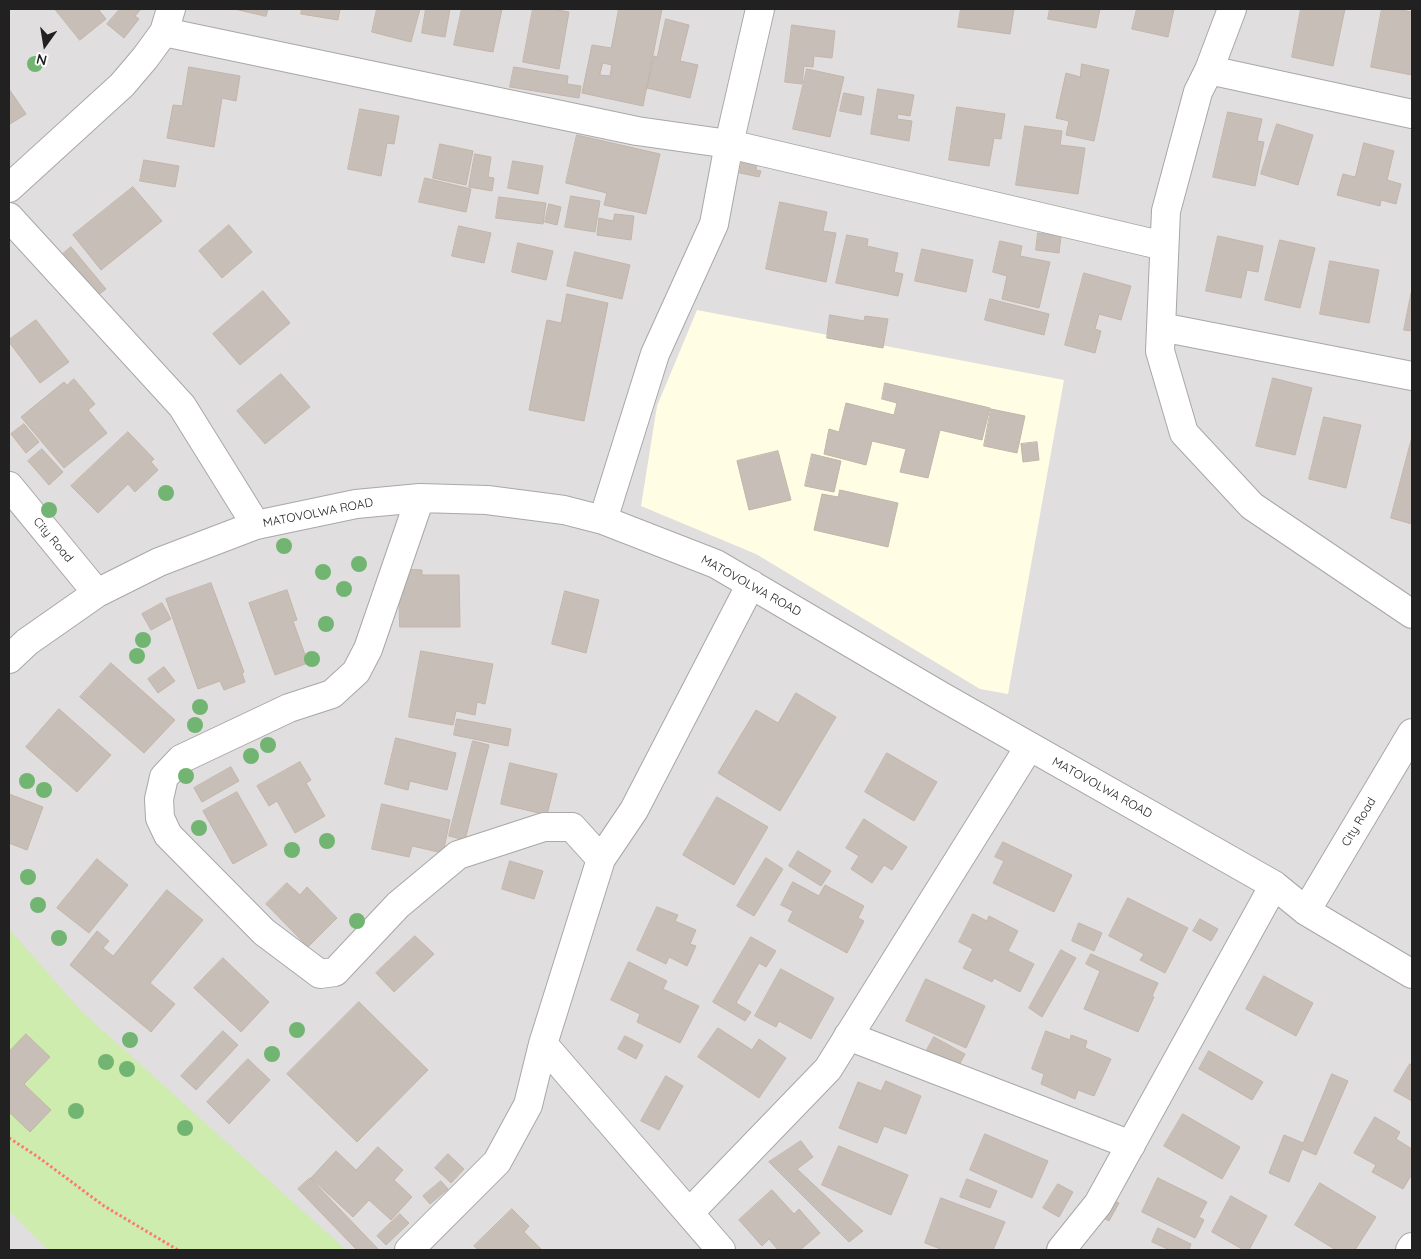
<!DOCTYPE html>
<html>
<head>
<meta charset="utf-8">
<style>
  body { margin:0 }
  #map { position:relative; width:1421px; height:1259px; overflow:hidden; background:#f2eee8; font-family:Quicksand,sans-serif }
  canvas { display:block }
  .frame { position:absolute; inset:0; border:10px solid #212121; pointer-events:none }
  .north { position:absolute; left:20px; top:20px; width:50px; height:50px; -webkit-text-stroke:4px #fff; paint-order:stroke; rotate:193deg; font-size:14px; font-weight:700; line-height:20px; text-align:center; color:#212121 }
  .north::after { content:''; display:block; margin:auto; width:18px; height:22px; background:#212121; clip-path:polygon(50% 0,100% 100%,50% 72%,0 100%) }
</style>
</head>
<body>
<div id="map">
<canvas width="1421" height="1259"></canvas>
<div class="frame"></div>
<div class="north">N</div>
</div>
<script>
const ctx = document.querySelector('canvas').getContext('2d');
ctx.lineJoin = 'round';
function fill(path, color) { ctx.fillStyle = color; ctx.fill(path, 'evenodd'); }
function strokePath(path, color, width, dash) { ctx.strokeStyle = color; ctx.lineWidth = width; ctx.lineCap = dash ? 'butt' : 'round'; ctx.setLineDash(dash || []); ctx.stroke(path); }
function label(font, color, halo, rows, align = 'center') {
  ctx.font = font + ' Quicksand,sans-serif'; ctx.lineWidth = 4.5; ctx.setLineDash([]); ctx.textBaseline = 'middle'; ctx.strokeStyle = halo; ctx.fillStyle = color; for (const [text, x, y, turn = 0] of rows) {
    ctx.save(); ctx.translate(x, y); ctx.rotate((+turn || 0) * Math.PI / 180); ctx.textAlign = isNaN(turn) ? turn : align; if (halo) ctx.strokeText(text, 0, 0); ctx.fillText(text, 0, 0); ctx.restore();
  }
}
fill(new Path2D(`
  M9,9H1412V1250H9Z`), '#e0dede');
fill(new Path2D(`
  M697,310L1064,380L1008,694L980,689L756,554L641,506L657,406Z`), '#fffee4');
fill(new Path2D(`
  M9,929L81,1011L346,1250H48L9,1211Z`), '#ceecae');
const building = new Path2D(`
  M55,9H98L106,19L80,40Z
  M120,9H141L135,16L139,19L124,38L107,24Z
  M235,9H268L266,16Z
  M302,9H340L338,20L301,14Z
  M377,9H420L411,42L372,32Z
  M426,9H450L445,37L422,33Z
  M462,9H502L493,52L454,45Z
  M533,9H551L569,12L559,69L523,62Z
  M619,9H662L643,106L582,93L592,45L611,48ZM603,63L612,65L610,76L600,75Z
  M961,9H1014L1010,34L958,27Z
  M1050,9H1100L1096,28L1048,19Z
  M1137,9H1174L1168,37L1132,29Z
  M1301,9H1345L1333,66L1292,57Z
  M1382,9H1395L1412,12V75L1371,67Z
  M666,19L689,25L680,61L698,65L690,98L647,88L654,56L657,57Z
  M792,25L835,31L832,58L814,56L813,67L804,66L802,84L785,82Z
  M1082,64L1109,70L1094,141L1066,135L1069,121L1056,118L1066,73L1080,77Z
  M189,67L240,76L236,101L222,98L214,147L167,138L173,105L182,106Z
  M514,67L568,76L567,84L581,86L579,98L510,87Z
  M807,69L844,77L830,137L793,129Z
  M9,89L26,114L10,124L9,122Z
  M878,89L914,95L910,116L898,114L897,119L912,121L909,141L871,134Z
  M844,93L864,97L861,115L840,111Z
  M957,107L1005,114L1001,139L994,138L989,166L949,160Z
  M360,109L399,116L394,144L387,143L381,176L348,169Z
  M1228,112L1262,119L1257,141L1264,142L1255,186L1213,177Z
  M1277,124L1313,135L1298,185L1261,174Z
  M1025,126L1062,131L1060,145L1085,148L1078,194L1016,185Z
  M577,135L660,154L646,214L604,205L607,193L566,183Z
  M1364,143L1394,151L1387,180L1401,184L1396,204L1381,200L1380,206L1337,195L1343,174L1355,177Z
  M440,144L473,151L466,185L433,178Z
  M475,154L491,157L488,177L494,178L492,191L469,187Z
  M743,158L757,161L756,170L761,171L759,177L740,173Z
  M144,160L179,166L175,187L140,181Z
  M513,161L543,166L538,194L508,188Z
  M425,178L471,189L466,212L419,202Z
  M133,187L162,221L101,270L73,235Z
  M571,196L600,201L595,232L565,227Z
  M499,197L546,203L543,224L496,218Z
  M780,202L827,212L823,231L836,233L826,282L766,269Z
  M549,204L561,207L557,225L545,222Z
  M615,214L634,216L631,240L597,235L599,218L613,221Z
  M229,225L252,252L222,278L199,251Z
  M459,226L491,233L484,263L452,256Z
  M1038,233L1061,236L1059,253L1036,250Z
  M847,235L868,239L867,246L898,253L894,272L903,274L898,296L836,283Z
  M1218,236L1263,246L1258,272L1247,270L1241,298L1206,291Z
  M1280,240L1315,248L1300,308L1265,300Z
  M1000,241L1022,246L1020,256L1050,262L1039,308L1002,299L1007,276L993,272Z
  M518,243L553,251L546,280L512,272Z
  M71,247L106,289L92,300L57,259Z
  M922,249L973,260L966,292L915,281Z
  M575,252L630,265L622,299L567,286Z
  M1330,261L1379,270L1369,323L1320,314Z
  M1084,273L1131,286L1121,320L1099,314L1095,329L1101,331L1095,353L1065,345Z
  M1412,289V331L1404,330Z
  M263,291L290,323L240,365L213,334Z
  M567,294L608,303L584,421L529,410L547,320L561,323Z
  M990,299L1049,314L1044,335L985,320Z
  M830,315L864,321L865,316L888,319L883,348L827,338Z
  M36,320L69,362L40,383L9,342V340Z
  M281,374L310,407L265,444L237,411Z
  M1273,378L1312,388L1295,455L1256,446Z
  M74,379L95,404L88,410L107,433L64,468L21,417L64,382L67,385Z
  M885,383L990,408L982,440L940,430L928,478L900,472L906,449L872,441L866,465L824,454L829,429L839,432L846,403L894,415L897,403L882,399Z
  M991,409L1025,416L1017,453L984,446Z
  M1324,417L1361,425L1346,488L1309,479Z
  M24,424L39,442L26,453L11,434Z
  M128,432L154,459L151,462L158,470L135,492L128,484L98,513L71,486Z
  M1412,437V524L1391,518Z
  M1037,442L1039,460L1023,462L1021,444Z
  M42,449L63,472L49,485L28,461Z
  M778,451L791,500L749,510L737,461Z
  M812,454L841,461L834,492L805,486Z
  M840,490L898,503L888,547L814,530L822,494L838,497Z
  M399,569L422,570V575H459L460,627H400Z
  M211,583L244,672L242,673L245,682L224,690L220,681L198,689L166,599Z
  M287,590L297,620L293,621L308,663L275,675L249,603Z
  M565,591L599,600L586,653L552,644Z
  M162,603L171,619L151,630L142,614Z
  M421,651L493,664L485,704L477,702L475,715L456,711L453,725L409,717Z
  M111,663L175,720L144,753L80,697Z
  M164,667L175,681L158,693L148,679Z
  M796,693L836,717L780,811L718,773L756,710L778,723Z
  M59,709L111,755L77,792L26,747Z
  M457,719L511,729L508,746L454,735Z
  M396,738L456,753L447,790L410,781L408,790L385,784Z
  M473,741L489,745L465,840L449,836Z
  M887,753L937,782L914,821L865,792Z
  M300,762L311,780L306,783L325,816L295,833L277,801L269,806L257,786Z
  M510,763L557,774L547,815L501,804Z
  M231,767L239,781L202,802L194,788Z
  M237,792L267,845L233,864L203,811Z
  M9,794L43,807L27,850L9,843Z
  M717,797L768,827L734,885L683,855Z
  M382,804L450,820L443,853L412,846L409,857L372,849Z
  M864,819L907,847L892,870L884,865L872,883L851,869L859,856L846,848Z
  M1003,842L1072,875L1054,912L993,883L1004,861L995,857Z
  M798,851L831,871L821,886L789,866Z
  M766,858L783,869L754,916L737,906Z
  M97,859L128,885L89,933L57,908Z
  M510,861L543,871L534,899L502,889Z
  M793,882L819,896L825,885L864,906L858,918L864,921L847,953L788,921L793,911L781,905Z
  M287,883L300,895L307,887L337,918L308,947L266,904Z
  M167,890L203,920L150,983L175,1004L151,1032L70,965L97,931L109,941L103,948L113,956Z
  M1128,898L1188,928L1165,973L1140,960L1144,954L1109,936Z
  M657,907L678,915L675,921L696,930L690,944L696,946L687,966L669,957L666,964L637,950Z
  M973,914L987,921L989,916L1018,931L1008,951L1034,964L1020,992L994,978L992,982L963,968L973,949L959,942Z
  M1200,919L1218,929L1211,941L1193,931Z
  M1079,923L1102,933L1094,951L1072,941Z
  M415,936L434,954L394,992L376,973Z
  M751,937L776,951L766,967L759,963L736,1003L751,1012L745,1021L713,1002Z
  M1061,950L1076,958L1042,1017L1029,1008Z
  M1091,954L1158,983L1152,996L1154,997L1138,1032L1084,1009L1100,971L1086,964Z
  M223,958L269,1002L241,1032L194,988Z
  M629,962L667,981L663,989L699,1006L680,1043L637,1022L640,1014L611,1000Z
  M781,969L834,998L811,1039L779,1021L776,1027L755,1016Z
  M1264,976L1313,1003L1296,1036L1246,1009Z
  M926,979L985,1006L966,1048L906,1021Z
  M359,1002L428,1070L357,1142L287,1074Z
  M718,1028L752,1050L759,1039L786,1058L759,1098L698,1057Z
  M223,1031L238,1045L196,1090L181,1076Z
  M1046,1031L1070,1040L1071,1035L1087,1041L1085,1048L1111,1059L1094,1096L1078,1090L1075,1099L1041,1084L1044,1074L1032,1069Z
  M26,1034L50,1057L24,1084L51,1110L30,1132L9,1112V1052Z
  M625,1036L643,1045L636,1059L618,1049Z
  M934,1037L965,1054L958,1067L927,1050Z
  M1209,1051L1263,1082L1252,1100L1199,1069Z
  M248,1059L270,1080L229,1124L207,1102Z
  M1410,1064L1412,1066V1101L1394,1091Z
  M1332,1074L1348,1081L1316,1155L1302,1149L1289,1182L1269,1173L1284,1135L1303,1143Z
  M666,1076L683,1086L659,1130L641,1121Z
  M886,1081L921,1096L906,1134L884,1126L877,1143L839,1128L858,1082L881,1091Z
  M1183,1114L1240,1147L1222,1179L1164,1146Z
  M1375,1117L1400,1132L1396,1139L1412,1149V1174L1403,1189L1372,1172L1376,1165L1354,1153Z
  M985,1134L1048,1161L1032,1198L970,1170Z
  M801,1141L813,1157L797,1169L863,1231L849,1242L769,1162Z
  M839,1146L908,1175L891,1215L822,1185Z
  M378,1147L403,1170L394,1180L412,1197L391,1220L369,1200L353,1217L311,1178L336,1151L356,1170Z
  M448,1154L464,1169L451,1183L435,1168Z
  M310,1178L379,1250H357L298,1189Z
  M1158,1178L1207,1202L1199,1217L1204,1220L1195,1238L1142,1212Z
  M967,1179L997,1191L990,1208L960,1197Z
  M441,1181L448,1189L430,1204L423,1196Z
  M1320,1183L1376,1217L1355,1250H1336L1295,1225Z
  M1058,1184L1073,1192L1059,1217L1043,1208Z
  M772,1190L794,1214L799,1209L820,1233L800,1250H778L769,1239L762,1246L739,1220Z
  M1231,1196L1267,1216L1249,1250H1244L1212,1232Z
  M1105,1197L1119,1203L1109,1221L1096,1214Z
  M941,1198L1005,1222L993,1250H943L925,1243Z
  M512,1209L529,1226L524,1232L542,1250H479L474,1246Z
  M400,1214L409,1223L386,1245L377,1236Z
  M1158,1228L1191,1244L1189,1249L1193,1250H1170L1152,1242Z`);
fill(building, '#c7beb7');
strokePath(building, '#c4b5aa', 1);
const minor = new Path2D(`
  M1232,9L1209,70L1198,92L1166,211L1160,351L1184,433L1252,506L1412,614
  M164,32L637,131L729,144L1164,246
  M1209,70L1412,114
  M9,188L122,85L145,58L164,32L171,9
  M9,217L182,406L256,525
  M1161,327L1412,376
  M9,486L97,593
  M420,498L368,649L356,672L332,694L289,708L181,759L164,777L159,799L160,818L168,835L264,932L320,974L335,972L398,905L458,855L544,827H572L601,859
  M603,520L655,354L714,224L729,144L760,9
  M9,659L27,642L97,593L159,562L256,525L356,504L420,498L487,500L564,510L603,520L716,564L941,696L1274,885L1306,911L1412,974
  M1306,911L1412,733
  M848,1036L1131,1145
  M543,1044L721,1250
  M689,1213L828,1069L1029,747
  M409,1250L497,1162L528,1105L543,1044L601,859L634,810L751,584
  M1061,1250L1098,1204L1274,885
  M1410,1250L1412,1247`);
strokePath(minor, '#a8a8a8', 30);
strokePath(new Path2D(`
  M9,1138L38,1157L104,1206L178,1250`), '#fc7a6f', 3, [2.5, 2.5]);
strokePath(minor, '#fff', 28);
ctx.fillStyle = '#72b472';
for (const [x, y] of [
  [35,64],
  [166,493],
  [49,510],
  [284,546],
  [359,564],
  [323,572],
  [344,589],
  [326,624],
  [143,640],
  [137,656],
  [312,659],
  [200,707],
  [195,725],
  [268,745],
  [251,756],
  [186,776],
  [27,781],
  [44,790],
  [199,828],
  [327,841],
  [292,850],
  [28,877],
  [38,905],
  [357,921],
  [59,938],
  [297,1030],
  [130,1040],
  [272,1054],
  [106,1062],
  [127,1069],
  [76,1111],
  [185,1128]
]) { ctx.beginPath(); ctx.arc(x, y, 8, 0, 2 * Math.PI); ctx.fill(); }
label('12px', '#212121', '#fff', [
  ["MATOVOLWA ROAD",318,513,-11],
  ["City Road",53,540,50],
  ["MATOVOLWA ROAD",751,586,29],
  ["MATOVOLWA ROAD",1102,788,29],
  ["City Road",1359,822,-59]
]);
</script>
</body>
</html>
